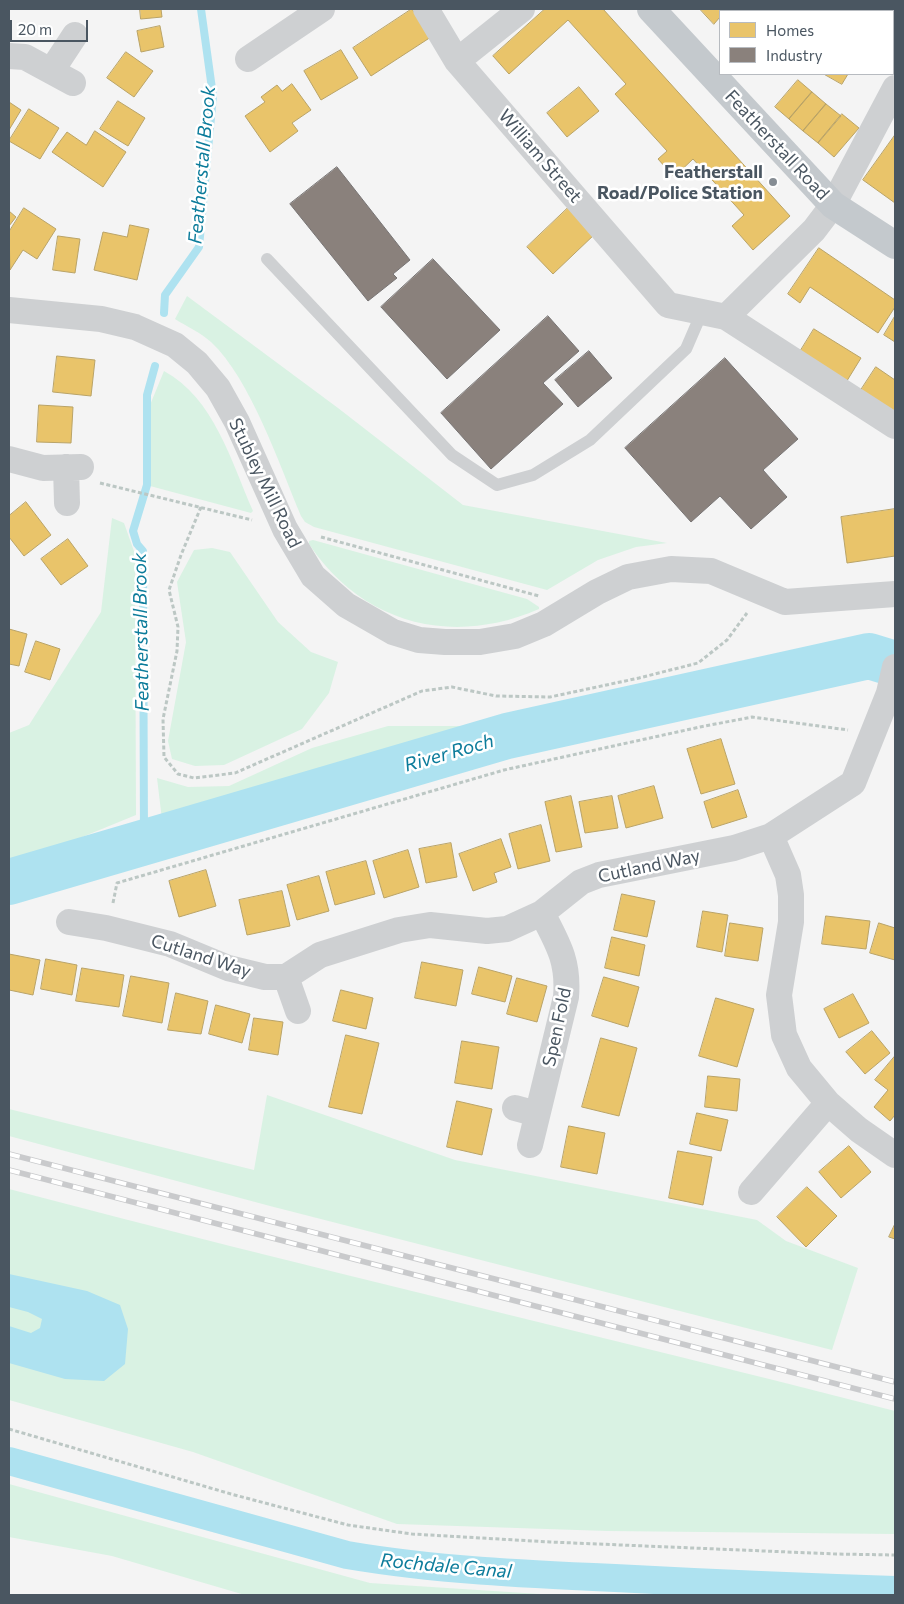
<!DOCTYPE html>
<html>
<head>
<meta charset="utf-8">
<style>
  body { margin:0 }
  #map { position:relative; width:904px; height:1604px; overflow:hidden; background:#f4f4f4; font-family:Commissioner,sans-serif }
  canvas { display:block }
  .frame { position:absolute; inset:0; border:10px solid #4a5661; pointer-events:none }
  .legend { position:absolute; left:719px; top:10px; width:175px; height:65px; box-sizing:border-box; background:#fff; border:1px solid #b7bbc0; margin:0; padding:6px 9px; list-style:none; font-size:15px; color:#4a5661 }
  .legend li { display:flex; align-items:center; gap:10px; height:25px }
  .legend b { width:25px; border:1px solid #b7bbc0 }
  .scale { position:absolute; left:10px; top:20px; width:78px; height:22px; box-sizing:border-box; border:2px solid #4a5661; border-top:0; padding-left:6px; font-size:15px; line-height:18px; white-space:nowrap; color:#4a5661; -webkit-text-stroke:4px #fff; paint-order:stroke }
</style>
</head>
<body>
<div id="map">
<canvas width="904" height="1604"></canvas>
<div class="frame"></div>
<ul class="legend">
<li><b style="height:14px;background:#e9c46a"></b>Homes</li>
<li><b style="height:14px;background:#8a817c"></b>Industry</li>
</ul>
<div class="scale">20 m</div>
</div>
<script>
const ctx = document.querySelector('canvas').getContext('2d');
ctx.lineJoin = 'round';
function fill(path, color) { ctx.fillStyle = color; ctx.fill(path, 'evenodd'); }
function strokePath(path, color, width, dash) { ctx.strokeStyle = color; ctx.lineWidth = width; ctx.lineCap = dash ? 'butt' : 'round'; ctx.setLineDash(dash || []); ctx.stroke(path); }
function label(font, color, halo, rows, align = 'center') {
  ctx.font = font + ' Commissioner,sans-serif'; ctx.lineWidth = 5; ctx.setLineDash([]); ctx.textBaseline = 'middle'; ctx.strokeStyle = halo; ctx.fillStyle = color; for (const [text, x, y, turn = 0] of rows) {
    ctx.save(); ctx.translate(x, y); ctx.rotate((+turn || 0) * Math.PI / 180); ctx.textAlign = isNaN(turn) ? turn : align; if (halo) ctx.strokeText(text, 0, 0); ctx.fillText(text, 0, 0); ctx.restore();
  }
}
fill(new Path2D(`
  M187,296L338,408L463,505L667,543L636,547L598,560L547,590L314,527L305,522L301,516C280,466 250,378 211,342C201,333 186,326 175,319Z
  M164,371C214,398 231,461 253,511L251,513L150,486V405Z
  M112,518L124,523L135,554L136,815L53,849L9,859V733L29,725L101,612Z
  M313,540L527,599L539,607V609C452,647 362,624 309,544V541Z
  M212,548L230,552L278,622L311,652L338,662L329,693L302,729L224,765L195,766L172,759L168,741L186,642L177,582L194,550Z
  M388,726H470L471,738L163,828L157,778L188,787L229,786L312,748Z
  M267,1095L455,1160L757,1220L786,1241L858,1268L832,1350L270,1206L9,1136V1109L254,1170Z
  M9,1189C303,1267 600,1335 895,1411V1534L607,1531L397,1524L193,1452L9,1400Z
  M9,1484L370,1583L555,1595H245L112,1556L9,1537Z`), '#d9f2e3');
fill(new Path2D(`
  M9,1274L87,1291L120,1305L128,1329L125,1364L104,1381L65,1379L9,1363V1326L31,1333L40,1328L42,1319L28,1312L9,1307Z`), '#aee2f0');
const homes = new Path2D(`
  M140,9H161L162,17L141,19Z
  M412,9L431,37L371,76L353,48Z
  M545,9H603L790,216L753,250L732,226L744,215L693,159L674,177L658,159L667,151L615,94L626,84L568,20L509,74L493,56Z
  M700,9H730L720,11V17L714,24Z
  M160,26L164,47L141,52L137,31Z
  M341,50L358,78L321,100L304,71Z
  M126,52L153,71L134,97L107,78Z
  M824,74H848L842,84Z
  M798,80L812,92L789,119L775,107Z
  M292,84L311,110L292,123L298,131L270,152L245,116L265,102L261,97L277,85L282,91Z
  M579,87L599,111L567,137L547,113Z
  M812,92L826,104L803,131L789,119Z
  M118,101L145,118L128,146L100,129Z
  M9,102L21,110L9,130Z
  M826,104L841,116L818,143L803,131Z
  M29,109L59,128L40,159L9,141Z
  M842,114L859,128L834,157L818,143Z
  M95,131L126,152L103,187L52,152L67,132L86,145Z
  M895,135V203L863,180Z
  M570,206L596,233L553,274L527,247Z
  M24,208L56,229L37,259L23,250L10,270L9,232Z
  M9,211L16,217L9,226Z
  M130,225L149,229L137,280L94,270L103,232L127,237Z
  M58,236L80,239L75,273L53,270Z
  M819,248L895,300V307L878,333L810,287L800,303L788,294Z
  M895,316V342L884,335Z
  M814,329L861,358L845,384L798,355Z
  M57,356L95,360L91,396L53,392Z
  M876,367L895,380V418L859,393Z
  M39,405L73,407L71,443L37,442Z
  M26,502L51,535L24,556L9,537V516Z
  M895,509V556L847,563L841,517Z
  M68,539L88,566L61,585L41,559Z
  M9,629L27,634L19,666L9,664Z
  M36,641L60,649L50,680L25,672Z
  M721,739L735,784L701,794L687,749Z
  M654,786L663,818L626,828L618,796Z
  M738,790L747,817L712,828L704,802Z
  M571,796L582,847L556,852L545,802Z
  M612,796L618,828L585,833L579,802Z
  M541,825L550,861L518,869L509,834Z
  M501,839L511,867L494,873L497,882L473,891L459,854Z
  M451,843L457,877L426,883L419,849Z
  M408,850L419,887L384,898L373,861Z
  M366,861L375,894L335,905L326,872Z
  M206,870L216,906L179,917L169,881Z
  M319,876L329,911L297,920L287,885Z
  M282,891L290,926L247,935L239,900Z
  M622,894L655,901L647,937L614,930Z
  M703,911L728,915L722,952L697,947Z
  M826,916L870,921L866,949L822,944Z
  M730,923L763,928L758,961L725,956Z
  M879,923L895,928V960L870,953Z
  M612,937L645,945L639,976L605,968Z
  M9,954L40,960L33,995L9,990Z
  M46,959L77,965L72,995L41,989Z
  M422,962L463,970L456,1006L415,998Z
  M479,967L512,976L505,1002L472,994Z
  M82,968L124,975L119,1007L76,1001Z
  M131,976L169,983L162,1023L123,1016Z
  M604,977L639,987L628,1027L592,1016Z
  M517,978L547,986L537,1022L507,1014Z
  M341,990L373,998L366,1029L333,1021Z
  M176,993L208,1001L201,1034L168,1030Z
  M853,994L869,1023L839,1038L824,1009Z
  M716,998L754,1009L737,1067L699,1056Z
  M216,1005L250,1014L242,1043L209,1034Z
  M254,1018L283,1022L278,1055L249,1050Z
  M872,1031L890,1053L865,1074L846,1052Z
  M346,1035L379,1043L362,1114L329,1107Z
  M601,1038L637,1048L619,1116L582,1107Z
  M462,1041L499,1047L492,1089L455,1083Z
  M895,1056V1115L890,1121L874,1107L888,1090L875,1080Z
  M708,1076L740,1079L737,1111L705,1107Z
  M457,1101L492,1109L482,1155L447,1147Z
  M697,1113L728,1120L721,1151L690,1144Z
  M569,1126L605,1133L597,1174L561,1167Z
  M849,1146L871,1172L841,1198L819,1172Z
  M678,1151L712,1157L703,1205L669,1198Z
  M807,1187L837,1216L806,1247L777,1217Z
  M895,1224V1239L889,1237Z`);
fill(homes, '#e9c46a');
strokePath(homes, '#b9a367', 1);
const industry = new Path2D(`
  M337,167L410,260L393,274L397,278L368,301L290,204Z
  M433,259L500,330L447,379L381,307Z
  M548,316L579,351L543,383L563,404L491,469L441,413Z
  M589,351L612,378L578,407L555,380Z
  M725,358L798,439L763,470L787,497L751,529L720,496L691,522L625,448Z`);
fill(industry, '#8a817c');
strokePath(industry, '#777474', 1);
strokePath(new Path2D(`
  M164,313L165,295L199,247L213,96L201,9
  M144,843L143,551L137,544L133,531L147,485V395L155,366`), '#aee2f0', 8);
strokePath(new Path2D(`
  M9,1461L347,1555C435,1570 525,1574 615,1578C708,1583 802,1587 895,1590`), '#aee2f0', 28);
strokePath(new Path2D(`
  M9,882L507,736L869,656L895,664`), '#aee2f0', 46);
strokePath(new Path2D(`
  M100,483L252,520
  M201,507L181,555L169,590L178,627L177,651L163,719L164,757L178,774L194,778L235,773L422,691L452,687L496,696L550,697L639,678L698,663L727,640L747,613
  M321,537L539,596
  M113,903L117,883L504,770L700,727L752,717L848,730
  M9,1429L231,1494L348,1525L412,1534L550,1542L836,1554L895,1555`), '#bcc7c4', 3, [4, 2.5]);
strokePath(new Path2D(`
  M267,259L452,455L497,485L533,475L590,440L686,349L702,312`), '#ced0d2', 12);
strokePath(new Path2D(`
  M426,9L457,61L668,305L726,317L895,426
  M9,56L25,57L73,83
  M248,59L322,9
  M457,61L522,9
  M52,70L75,35
  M9,310L101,319L135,327L175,345L197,363L218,388L237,422L285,529L313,576L346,605L393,632L419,640L445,642H480L515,636L544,624L597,592L628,577L671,569L711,571L785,602L895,594
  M726,317L814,230L833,205L895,88
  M9,459L43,468L81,467
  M66,467L67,503
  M771,836L788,875L791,895V922L779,995L784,1035L799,1068L828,1103L859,1130L895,1155
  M69,922L106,928L170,944L228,968L265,977H286L320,955L399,930L430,925L487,931L507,929L542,913L581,882L599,875L734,848L771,836L853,783L889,693L895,667
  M286,977L298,1011
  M515,1108L537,1114
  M530,1145L566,997C569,961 558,944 542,913
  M751,1192L828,1103`), '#ced0d2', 26);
strokePath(new Path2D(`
  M651,9L833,205L895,245`), '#c4c9cd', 28);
const rail = new Path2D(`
  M9,1154L895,1382
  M9,1170L895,1399`);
strokePath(rail, '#c9cacc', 5.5);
strokePath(rail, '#fff', 4, [11]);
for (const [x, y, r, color] of [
  [773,182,5,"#868d94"]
]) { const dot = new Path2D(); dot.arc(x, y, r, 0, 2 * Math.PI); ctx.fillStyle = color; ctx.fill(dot); strokePath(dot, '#fff', 2); }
label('18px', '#4a5661', '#fff', [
  ["Featherstall Road",777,145,47],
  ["William Street",540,156,49],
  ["Stubley Mill Road",265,483,64],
  ["Cutland Way",649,866,-12],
  ["Cutland Way",201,956,18],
  ["Spen Fold",557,1027,-78]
]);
label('bold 18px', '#4a5661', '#fff', [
  ["Featherstall",763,172],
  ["Road/Police Station",763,193]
], 'right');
label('italic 19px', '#0c7c9b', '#fff', [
  ["Featherstall Brook",202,165,-85],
  ["Featherstall Brook",141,632,-91],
  ["River Roch",449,753,-16],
  ["Rochdale Canal",446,1566,5]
]);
</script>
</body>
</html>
